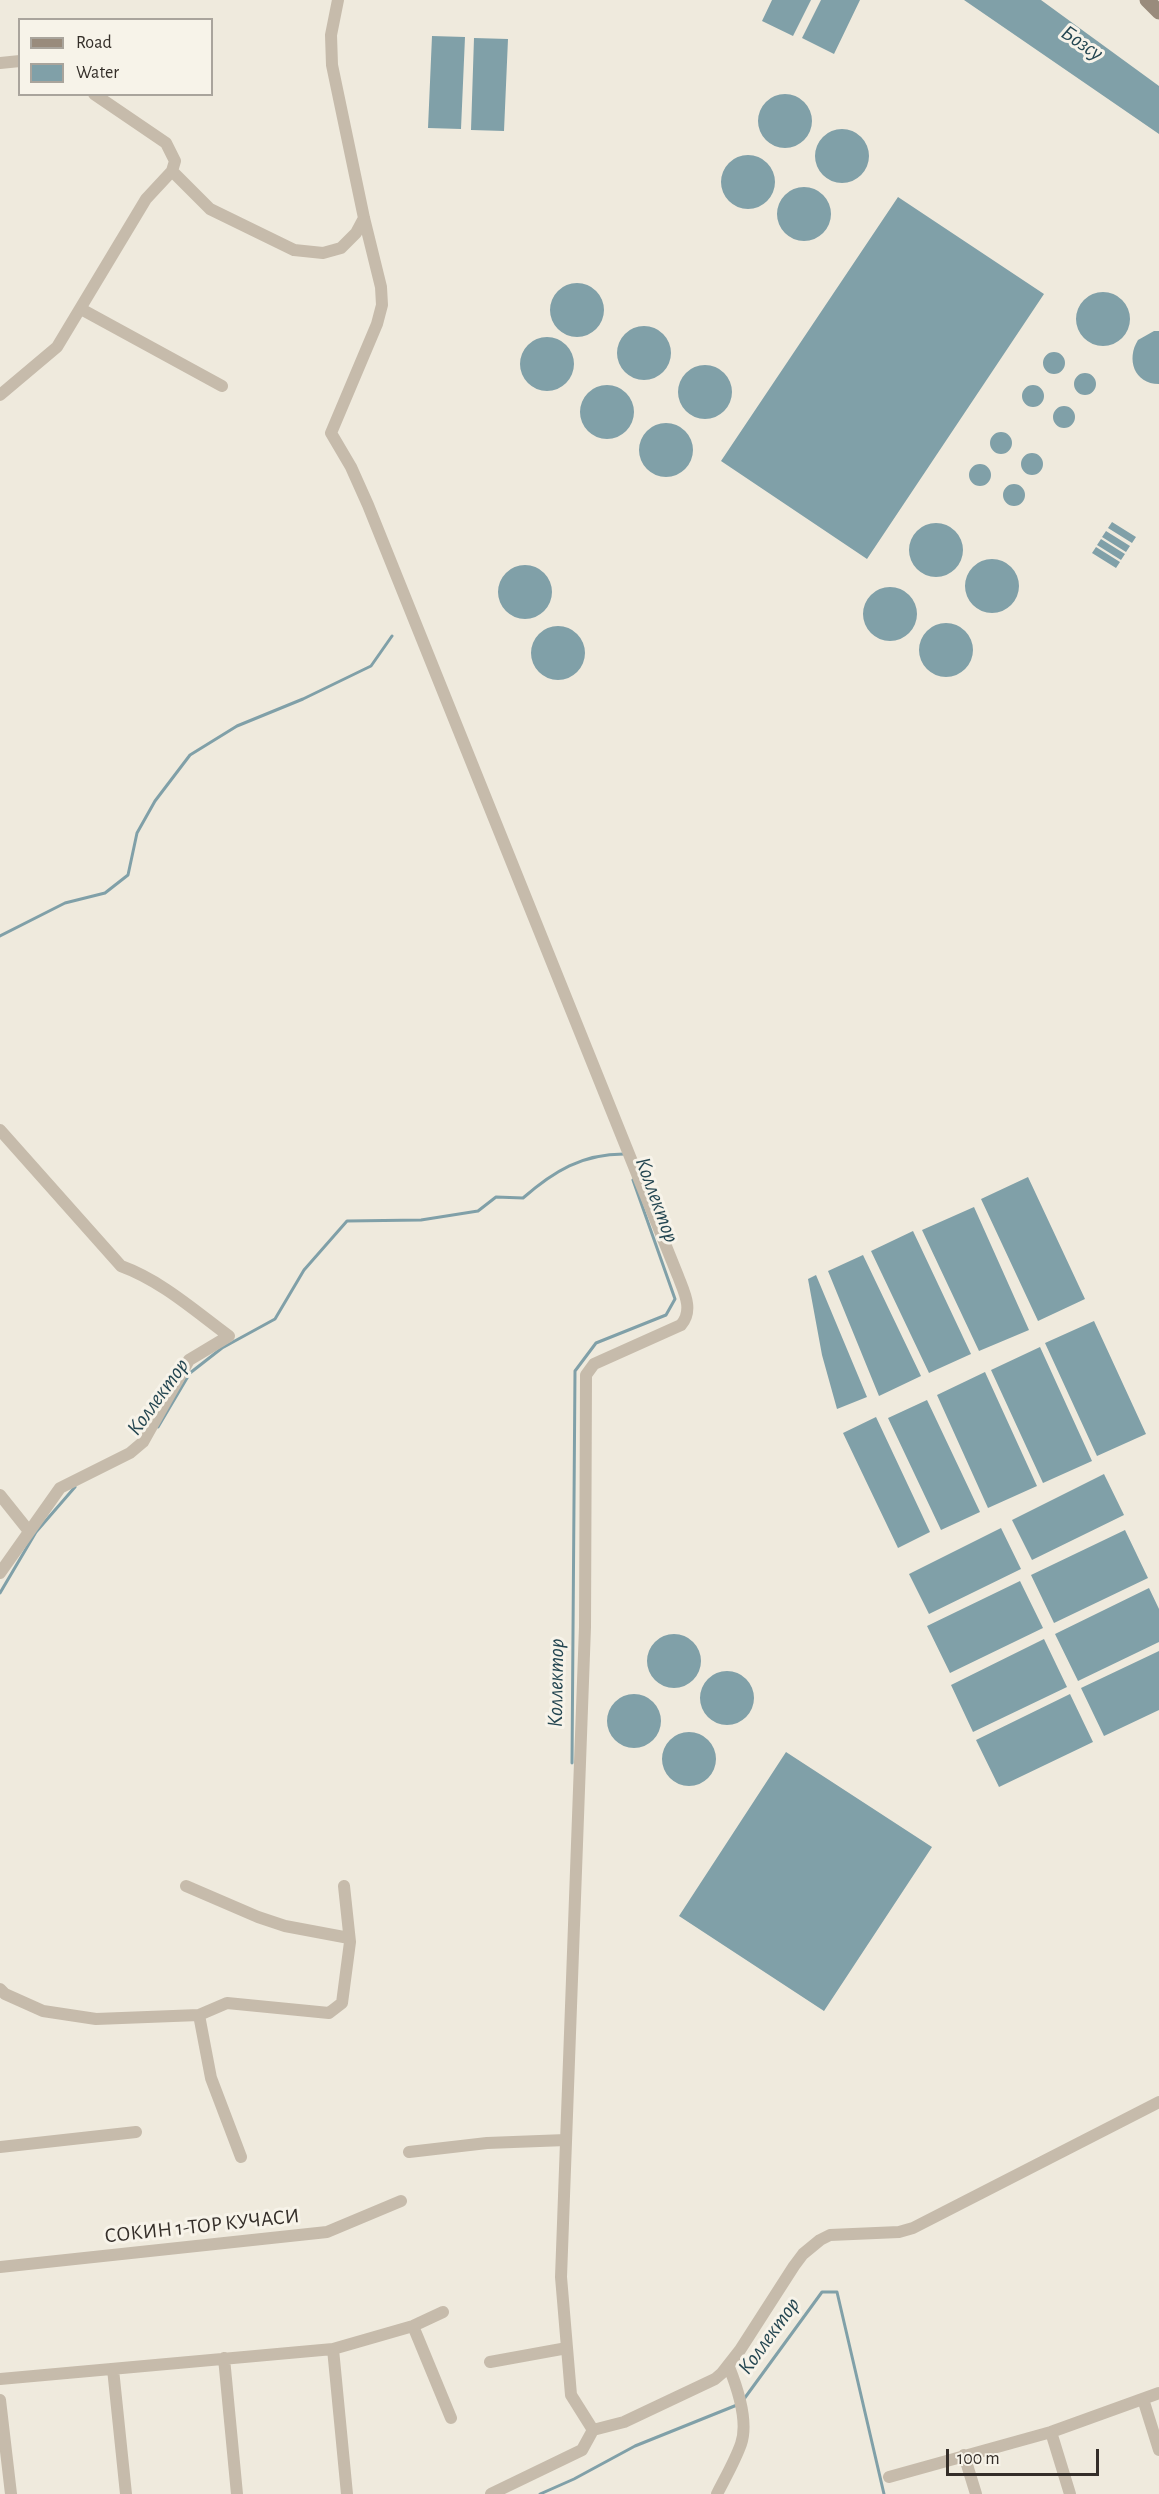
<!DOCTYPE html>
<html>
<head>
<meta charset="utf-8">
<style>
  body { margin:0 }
  #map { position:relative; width:1159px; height:2494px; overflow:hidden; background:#efeadd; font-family:"Alegreya Sans",sans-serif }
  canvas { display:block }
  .legend { position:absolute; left:18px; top:18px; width:195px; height:78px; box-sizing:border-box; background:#f7f3e9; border:2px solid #a9a49c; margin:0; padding:8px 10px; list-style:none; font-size:18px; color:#342e29 }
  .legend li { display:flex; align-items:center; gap:12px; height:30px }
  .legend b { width:30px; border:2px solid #a9a49c }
  .scale { position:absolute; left:946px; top:2449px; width:153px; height:27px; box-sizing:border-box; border:3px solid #342e29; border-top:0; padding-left:8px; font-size:18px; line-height:21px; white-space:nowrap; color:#342e29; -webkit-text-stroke:4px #f7f3e9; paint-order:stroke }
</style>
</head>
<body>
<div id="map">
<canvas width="1159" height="2494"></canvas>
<ul class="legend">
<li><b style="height:8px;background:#998b7c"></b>Road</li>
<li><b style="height:16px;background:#80a0a8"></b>Water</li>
</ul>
<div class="scale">100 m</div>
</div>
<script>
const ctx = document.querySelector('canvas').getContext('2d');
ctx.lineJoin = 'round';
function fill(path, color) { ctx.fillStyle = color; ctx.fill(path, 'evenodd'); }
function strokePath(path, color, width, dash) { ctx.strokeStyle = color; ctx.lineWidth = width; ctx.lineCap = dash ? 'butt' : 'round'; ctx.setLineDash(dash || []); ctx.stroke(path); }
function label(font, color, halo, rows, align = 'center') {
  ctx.font = font + ' "Alegreya Sans",sans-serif'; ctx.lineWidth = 6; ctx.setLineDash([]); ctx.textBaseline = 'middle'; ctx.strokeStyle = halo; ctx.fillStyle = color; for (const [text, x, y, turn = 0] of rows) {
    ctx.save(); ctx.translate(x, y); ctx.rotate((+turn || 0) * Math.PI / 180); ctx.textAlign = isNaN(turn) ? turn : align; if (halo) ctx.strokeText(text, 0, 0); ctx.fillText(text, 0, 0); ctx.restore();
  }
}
fill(new Path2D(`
  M772,0H811L793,36L762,21Z
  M821,0H860L834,54L802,38Z
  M964,0H1041L1159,86V134Z
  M432,36L465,37L461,129L428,128Z
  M474,38L508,39L504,131L471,130Z
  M758 121a27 27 0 1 1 54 0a27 27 0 1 1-54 0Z
  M815 156a27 27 0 1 1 54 0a27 27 0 1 1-54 0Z
  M721 182a27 27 0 1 1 54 0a27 27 0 1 1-54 0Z
  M777 214a27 27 0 1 1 54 0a27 27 0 1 1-54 0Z
  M898,197L1044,294L867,559L721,461Z
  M550 310a27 27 0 1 1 54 0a27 27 0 1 1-54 0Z
  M1076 319a27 27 0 1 1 54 0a27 27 0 1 1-54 0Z
  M617 353a27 27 0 1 1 54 0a27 27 0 1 1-54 0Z
  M1154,331H1159V384C1134,384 1126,359 1138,340Z
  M520 364a27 27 0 1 1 54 0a27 27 0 1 1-54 0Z
  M1043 363a11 11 0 1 1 22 0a11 11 0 1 1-22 0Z
  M678 392a27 27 0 1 1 54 0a27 27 0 1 1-54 0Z
  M1074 384a11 11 0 1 1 22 0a11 11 0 1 1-22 0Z
  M1022 396a11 11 0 1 1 22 0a11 11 0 1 1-22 0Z
  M580 412a27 27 0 1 1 54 0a27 27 0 1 1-54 0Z
  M1053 417a11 11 0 1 1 22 0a11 11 0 1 1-22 0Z
  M639 450a27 27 0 1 1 54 0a27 27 0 1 1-54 0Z
  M990 443a11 11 0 1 1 22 0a11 11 0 1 1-22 0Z
  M1021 464a11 11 0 1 1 22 0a11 11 0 1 1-22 0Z
  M969 475a11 11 0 1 1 22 0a11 11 0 1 1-22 0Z
  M1003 495a11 11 0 1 1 22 0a11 11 0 1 1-22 0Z
  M1112,522L1136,537L1132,543L1108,528Z
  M909 550a27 27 0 1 1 54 0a27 27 0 1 1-54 0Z
  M1106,531L1130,546L1126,552L1102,537Z
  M1101,539L1125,554L1121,560L1097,545Z
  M1096,547L1120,562L1116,568L1092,553Z
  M965 586a27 27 0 1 1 54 0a27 27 0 1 1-54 0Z
  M498 592a27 27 0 1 1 54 0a27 27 0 1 1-54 0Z
  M863 614a27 27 0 1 1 54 0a27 27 0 1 1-54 0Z
  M919 650a27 27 0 1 1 54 0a27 27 0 1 1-54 0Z
  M531 653a27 27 0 1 1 54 0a27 27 0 1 1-54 0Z
  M1028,1177L1085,1299L1038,1321L981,1199Z
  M974,1207L1029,1330L979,1351L922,1230Z
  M913,1231L971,1354L929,1373L871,1251Z
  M863,1255L921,1376L879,1396L828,1271Z
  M816,1275L867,1397L837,1409L822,1355L808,1279Z
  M1094,1321L1146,1434L1097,1456L1045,1343Z
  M1040,1347L1092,1461L1043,1483L991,1370Z
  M985,1372L1037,1486L988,1508L937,1395Z
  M927,1400L980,1512L941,1530L888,1418Z
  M876,1417L930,1532L898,1548L843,1433Z
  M1104,1474L1124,1515L1032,1560L1012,1520Z
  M1001,1528L1021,1569L929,1614L909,1574Z
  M1125,1530L1148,1578L1054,1623L1031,1575Z
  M1020,1581L1043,1628L950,1673L927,1626Z
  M1149,1588L1159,1609V1642L1078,1681L1055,1634Z
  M647 1661a27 27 0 1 1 54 0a27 27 0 1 1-54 0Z
  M1044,1639L1067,1687L973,1732L951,1685Z
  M1159,1651V1710L1104,1736L1081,1688Z
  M700 1698a27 27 0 1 1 54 0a27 27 0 1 1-54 0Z
  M1070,1694L1093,1742L999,1787L976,1740Z
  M607 1721a27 27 0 1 1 54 0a27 27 0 1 1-54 0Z
  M662 1759a27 27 0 1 1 54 0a27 27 0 1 1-54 0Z
  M786,1752L932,1847L824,2011L679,1916Z`), '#80a0a8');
strokePath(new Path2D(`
  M0,936L65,903L105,893L128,875L137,833L155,801L190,755L237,726L303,699L371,666L392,636
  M158,1427L190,1373L222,1348L275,1319L304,1270L347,1221L421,1220L478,1211L496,1197L523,1198C554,1171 582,1154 624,1154
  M0,1593L36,1532L75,1487
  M572,1763L575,1371L596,1343L666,1315L675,1299L633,1180
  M744,2399L822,2292H837L884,2494
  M540,2494L574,2479L635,2446L737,2405`), '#80a0a8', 3);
strokePath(new Path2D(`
  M338,0L331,35L332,65L364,218L381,287L382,305L377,324L331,433L351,467L368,505L678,1276C684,1292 694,1310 681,1325L594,1364L586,1375L585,1627L561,2277L571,2395L593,2430
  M0,63L20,61
  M172,171L210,209L294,250L323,253L341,248L356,233L364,218
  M81,309L222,386
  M0,395L57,347L146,199L172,171L175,161L166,143L94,94
  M0,1130L121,1266C162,1281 195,1311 229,1336L189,1360L143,1442L130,1453L60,1488L0,1573
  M0,1495L28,1530
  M186,1886L258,1917L285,1926L349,1938
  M0,1989L5,1994L43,2011L96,2019L199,2015L227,2003L329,2013L342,2003L350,1942L344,1886
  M199,2015L211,2078L241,2157
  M0,2147L136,2132
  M409,2152L487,2143L566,2140
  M0,2267L327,2232L401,2201
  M413,2326L451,2418
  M333,2349L347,2494
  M224,2358L237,2494
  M490,2362L567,2348
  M113,2369L126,2494
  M0,2379L333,2349L413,2326L443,2312
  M1143,2399L1159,2450
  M0,2400L11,2494
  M1051,2432L1070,2494
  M964,2455L976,2494
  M889,2477L1051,2432L1159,2393
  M491,2494L582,2450L593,2430L624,2422L715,2379L722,2373L740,2350L794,2266L803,2254L820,2240L830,2235L899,2232L913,2228L1159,2102
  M717,2494C725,2478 735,2461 741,2444C749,2421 737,2387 729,2367`), '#c6bbab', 12);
strokePath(new Path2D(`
  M1147,0L1159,12`), '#998b7c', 15);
label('21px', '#342e29', '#f7f3e9', [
  ["СОКИН 1-ТОР KУЧАСИ",202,2226,-6]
]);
label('italic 22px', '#244651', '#f7f3e9', [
  ["Бозсу",1082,43,34],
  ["Коллектор",657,1200,70],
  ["Коллектор",158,1397,-54],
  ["Коллектор",556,1683,-89],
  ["Коллектор",769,2336,-54]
]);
</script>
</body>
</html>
